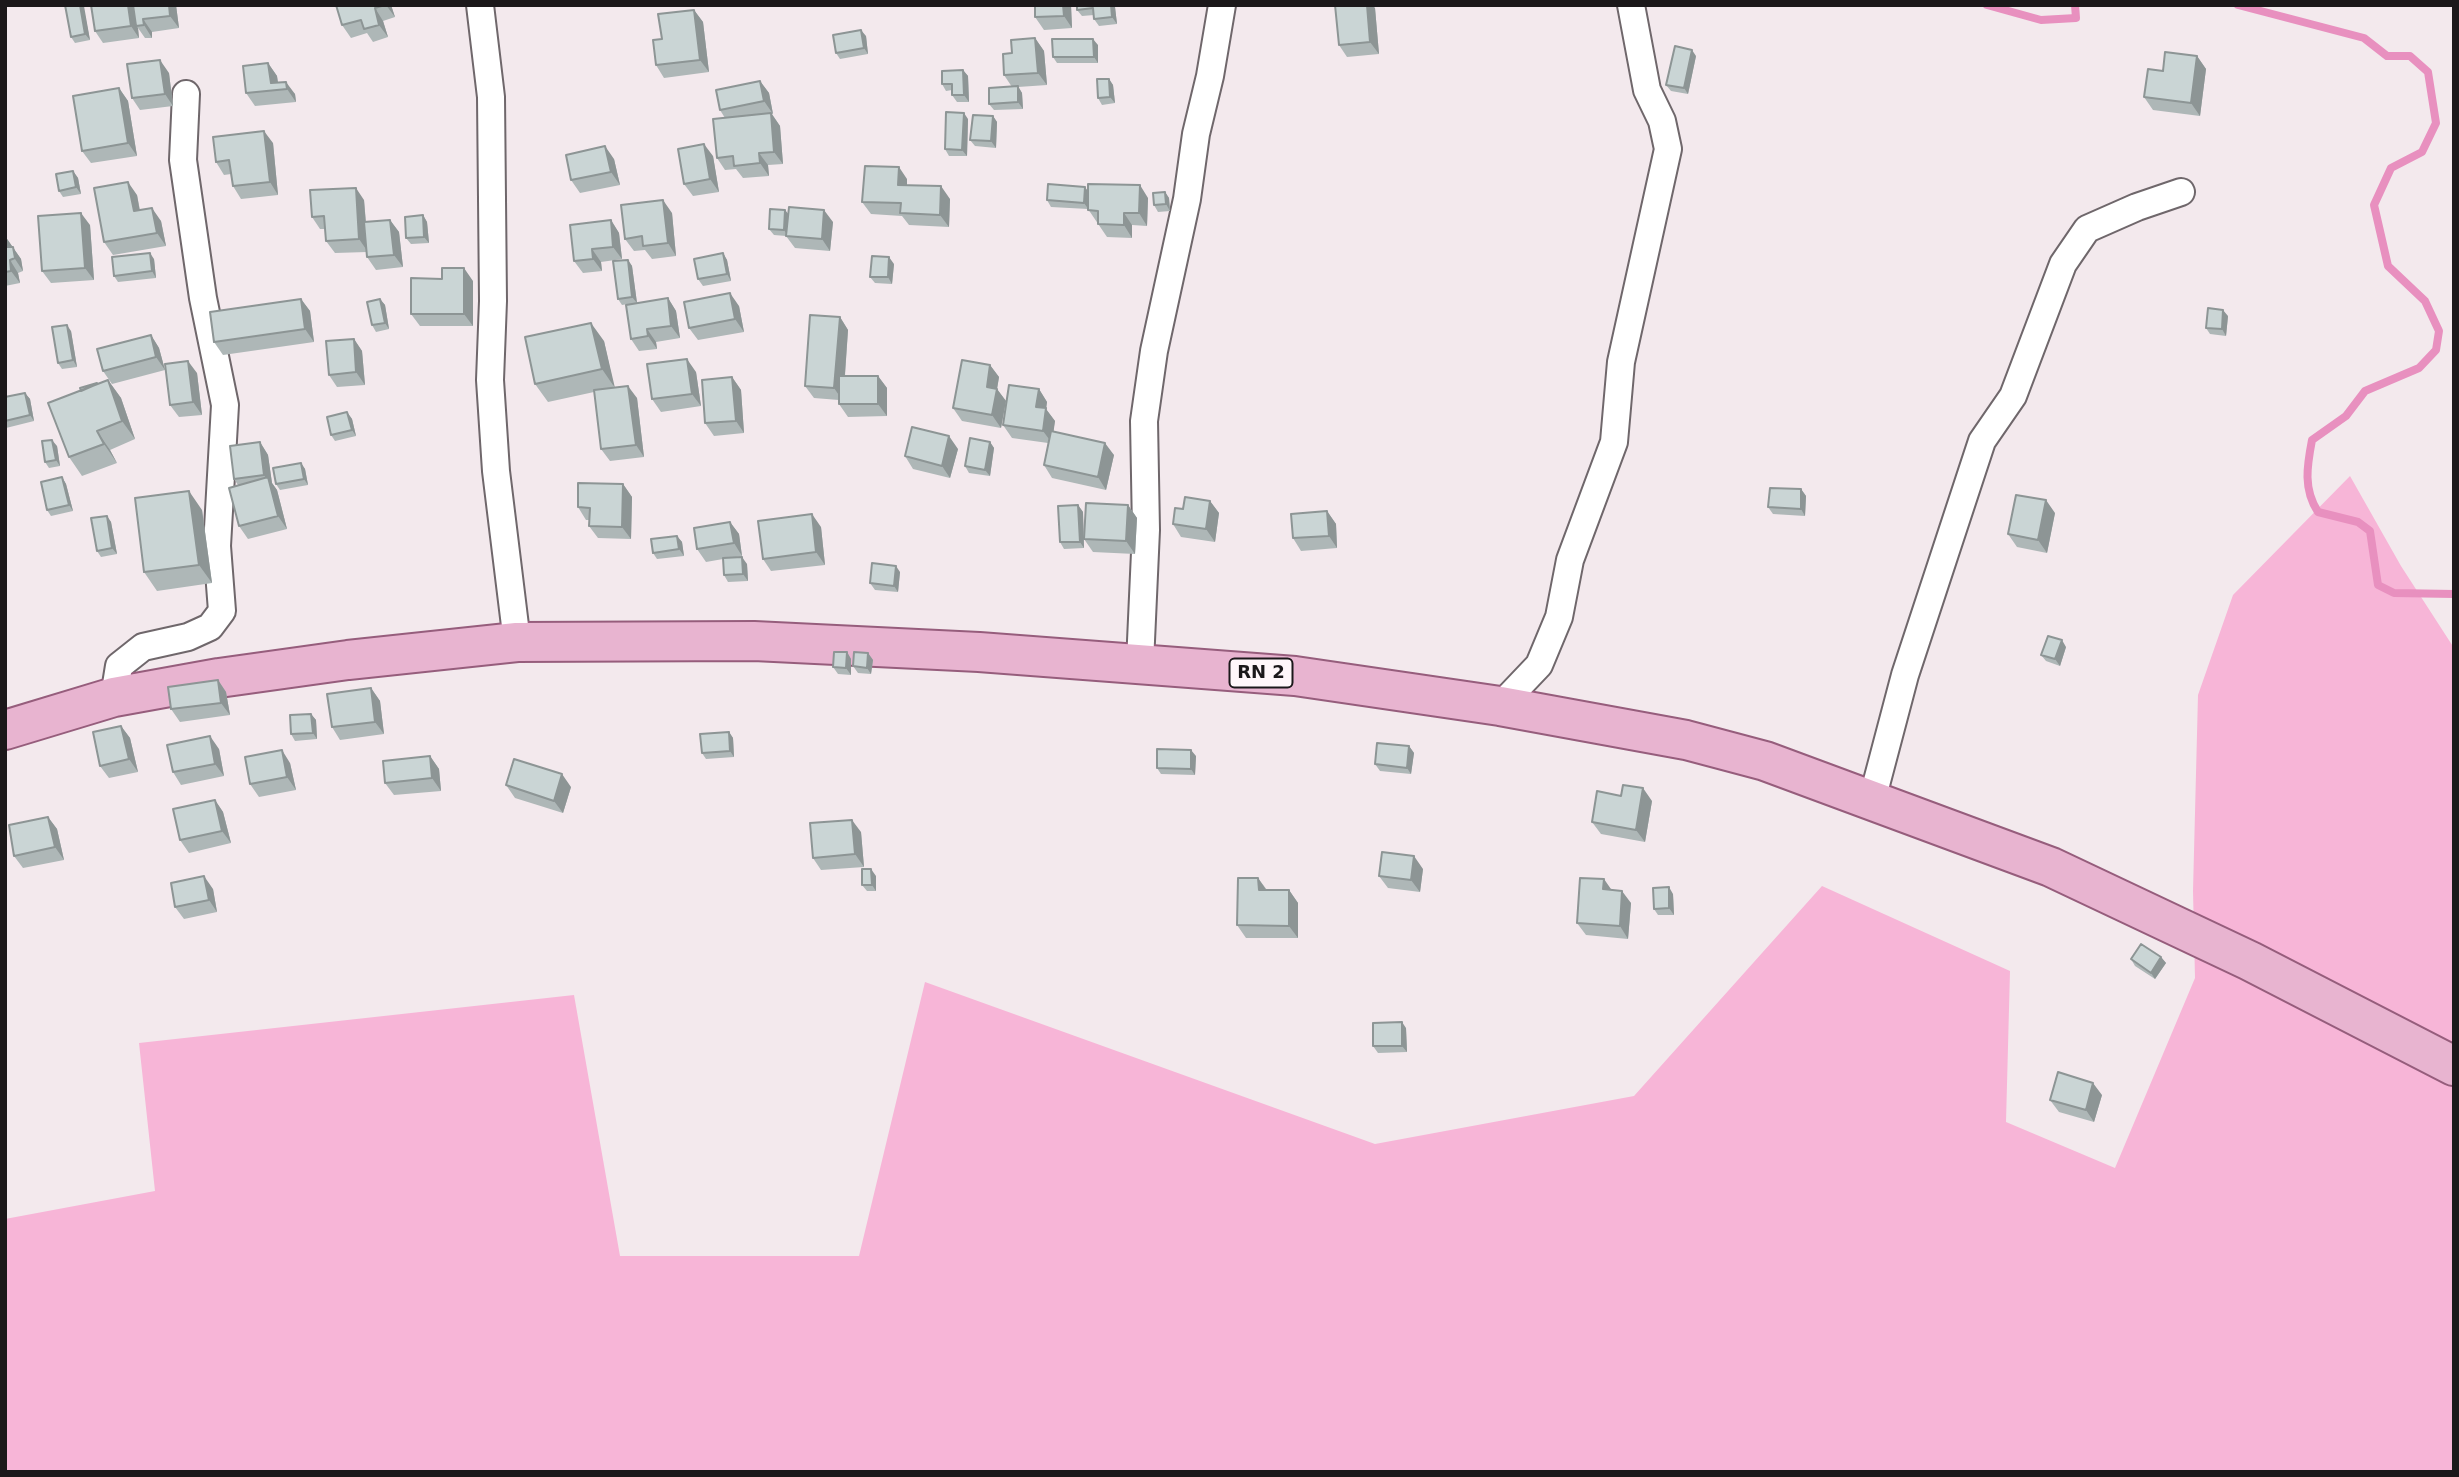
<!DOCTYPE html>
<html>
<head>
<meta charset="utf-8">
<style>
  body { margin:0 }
  #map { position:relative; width:2459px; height:1477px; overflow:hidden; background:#f3e9ed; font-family:"DejaVu Sans",sans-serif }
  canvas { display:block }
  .frame { position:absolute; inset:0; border:7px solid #1b181a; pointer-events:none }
</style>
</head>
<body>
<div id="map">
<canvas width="2459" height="1477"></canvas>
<div class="frame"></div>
</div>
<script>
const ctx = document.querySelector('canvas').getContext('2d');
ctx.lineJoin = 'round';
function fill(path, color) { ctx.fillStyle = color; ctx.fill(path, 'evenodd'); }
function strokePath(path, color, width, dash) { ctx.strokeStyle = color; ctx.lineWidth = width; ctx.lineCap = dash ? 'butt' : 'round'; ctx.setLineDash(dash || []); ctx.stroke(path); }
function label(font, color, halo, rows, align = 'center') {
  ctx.font = font + ' "DejaVu Sans",sans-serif'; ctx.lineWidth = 5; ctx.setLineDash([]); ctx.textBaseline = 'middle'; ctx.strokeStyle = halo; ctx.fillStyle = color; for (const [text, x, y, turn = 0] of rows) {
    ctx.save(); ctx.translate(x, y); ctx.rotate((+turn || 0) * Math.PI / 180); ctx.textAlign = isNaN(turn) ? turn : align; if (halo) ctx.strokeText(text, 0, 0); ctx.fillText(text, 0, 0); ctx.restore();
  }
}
fill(new Path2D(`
  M2350,476L2401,566L2454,648V1472H5V1219L155,1191L139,1043L574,995L620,1256H859L925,982L1375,1144L1634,1096L1822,886L2010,971L2006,1122L2115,1168L2195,978L2193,891L2198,695L2233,595Z`), '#f7b5d7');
strokePath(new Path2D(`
  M1987,5L2041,20L2076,18L2075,5
  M2238,5L2364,38L2387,56H2410L2428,72L2436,123L2422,152L2391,168L2374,205L2388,266L2425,301L2439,331L2436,350L2419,368L2365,391L2346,416L2312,440C2307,466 2303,489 2318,512L2358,522L2370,531L2378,585L2394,593L2454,594`), '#e890bf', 8);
const minor = new Path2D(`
  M480,5L491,97L493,301L490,380L496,471L517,642
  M1140,663L1146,530L1144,421L1154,351L1187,199L1196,134L1210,76L1222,5
  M114,697L119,666L143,647L188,637L210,627L222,611L217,546L225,405L203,298L183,160L186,94
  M1500,706L1539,665L1559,617L1570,560L1614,442L1621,362L1668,149L1662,121L1647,90L1631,5
  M1872,800L1905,675L1982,441L2013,396L2063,264L2087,229L2137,207L2181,192`);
const primary = new Path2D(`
  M5,730L114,697L219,678L348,660L517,642L754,641L979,652L1295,676L1500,706L1686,740L1765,761L2051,867L2250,961L2454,1066`);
strokePath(minor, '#6f676b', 30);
strokePath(primary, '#965d7c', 42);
strokePath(minor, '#fff', 26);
strokePath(primary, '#e8b4d0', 38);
fill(new Path2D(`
  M65,5H83L90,40L75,43L71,37Z
  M176,5L179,28L152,32V38H145L138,28L139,38L103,43L95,31Z
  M336,5H391L395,17L383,21L388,37L373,42L367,33L351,38L342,25Z
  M1035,5H1071L1072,28L1044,30L1035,17Z
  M1077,5H1114L1115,7L1117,24L1099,26L1094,19V15L1082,16L1077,10Z
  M1335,5H1372L1375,8L1379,54L1347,57L1339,45Z
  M694,10L703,22L709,72L664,78L656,65L662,39Z
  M866,36L868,54L840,59L836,53Z
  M1035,38L1044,51L1047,85L1018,87L1022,93L1023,109L994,110L989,104L1012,87L1004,75L1012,53Z
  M1098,45V63H1057L1053,57Z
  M1696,56L1688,94L1671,91L1666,85Z
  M2197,56L2206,69L2200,116L2153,110L2144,97L2163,71Z
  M268,63L277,76L278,83L295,94L296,102L255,106L246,93Z
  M963,70L968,76L969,102H957L952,95V90L946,91L942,84Z
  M169,73L173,106L140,110L132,98Z
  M1109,79L1113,85L1115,103L1102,105L1098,98Z
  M760,81L769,93L773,114H772L780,126L783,164L768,165L769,176L743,178L736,169L725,170L717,158L725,118L720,110Z
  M119,88L128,101L137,156L91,163L82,151Z
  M993,116L997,122L996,148L975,146L970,140Z
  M968,119L967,156H949L945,149Z
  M273,143L278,195L241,199L233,186L231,174L224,175L216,162Z
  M713,156L719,192L693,196L684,184Z
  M614,159L620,185L580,193L571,180Z
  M73,171L78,178L81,194L63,197L59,191Z
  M907,179V185L950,199L949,227L909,225L902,216L871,214L862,202Z
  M1088,191L1148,198L1147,226L1132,225V238L1107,237L1088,209L1051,207L1047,200Z
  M1165,192L1169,198L1170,211L1158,212L1154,205Z
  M137,195L140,210L161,221L166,246L113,255L104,242Z
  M364,200L366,222L390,220L399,232L403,267L376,270L367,257V252L335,253L326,241L325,229H320L312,217Z
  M785,210L788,214L833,222L830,251L795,248L786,236L774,235L769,229Z
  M672,213L676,256L652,259L645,250L634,251L625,239Z
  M423,215L427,222L429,243L411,244L406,238Z
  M611,220L619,233L622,259L601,262L602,271L583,273L574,261Z
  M90,225L94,280L51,283L42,271Z
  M5,236L21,259L23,271L18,273L20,283L5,286Z
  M723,253L727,260L731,281L703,286L698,279Z
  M154,259L156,278L118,282L114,276Z
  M628,260L632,266L637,303L668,298L676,311L680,338L656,342L657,349L639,351L631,339L628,304L622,305L618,299Z
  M894,264L892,284L875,283L870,277Z
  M442,279L473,281V326H420L411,314Z
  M301,299L310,311L314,342L223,355L214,342Z
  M380,299L385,305L389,329L376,332L372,325Z
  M739,306L744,332L698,340L689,328Z
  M2228,316L2226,336L2210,334L2206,328Z
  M840,317L848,330L845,376H878L887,388V416L848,417L839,404V400L814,398L805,386Z
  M71,331L77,367L62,369L58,363Z
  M151,335L159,348L165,370L112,384L103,371Z
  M354,339L362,351L365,385L337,387L329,375Z
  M604,341L614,387L637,398L644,457L610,461L601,449L594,392L548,402L535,384Z
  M990,365L999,377L997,389L1006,401L1001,428L962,421L953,408Z
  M696,372L701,406L661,412L652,399Z
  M197,373L202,415L179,417L170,405Z
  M732,377L741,390L744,433L714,436L705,423Z
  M108,380L121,398L135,439L110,450L117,463L82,476L69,457L98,384Z
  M1039,389L1047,402L1046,409L1055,421L1053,432L1114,455L1106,490L1052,478L1044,465L1048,443L1012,438L1003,425Z
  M25,393L30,399L34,421L6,428L5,426V397Z
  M347,412L352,419L356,436L335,441L331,435Z
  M260,442L268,455L272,483L277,490L287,529L248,539L239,526L238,485L234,479Z
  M990,442L994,448L990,476L969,473L965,466Z
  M57,446L60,466L49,468L45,462Z
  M958,449L950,478L913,469L905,456Z
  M301,463L305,469L308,485L280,490L276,484Z
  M62,477L66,484L73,511L51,516L47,510Z
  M623,484L632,497L631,539L598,538L589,526V520H586L578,507Z
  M1801,489L1806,496L1805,516L1773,514L1768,507Z
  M1210,501L1219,513L1215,542L1181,537L1173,524Z
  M1078,505L1083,512L1084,548L1064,549L1060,542Z
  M1128,505L1137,518L1135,554L1093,552L1084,539Z
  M202,510L212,583L157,591L144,572Z
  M1327,511L1336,524L1337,548L1301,551L1293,538Z
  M2055,513L2047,553L2017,547L2008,534Z
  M107,516L111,522L117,554L101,557L97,551Z
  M730,522L739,534L742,556L730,558L747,564L748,581L728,582L724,575L723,559L706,562L697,549Z
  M821,527L825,565L771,571L763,559Z
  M677,536L682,542L684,556L657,559L653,553Z
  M900,572L898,592L875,590L870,583Z
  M2066,647L2060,666L2046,661L2041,655Z
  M847,652L851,659V675L838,674L833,667Z
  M868,653L873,660L871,674L858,673L853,666Z
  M218,680L226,692L230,715L180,722L171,709Z
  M371,688L380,701L384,734L340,740L332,727Z
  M311,714L316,720L317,739L295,741L291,734Z
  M121,726L130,738L138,772L109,778L100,766Z
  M729,732L733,738L734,757L706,759L702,753Z
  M1409,746L1414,753L1411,774L1380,771L1375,764Z
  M219,749L224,776L181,785L173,772Z
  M430,756L439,769L441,791L394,795L385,783Z
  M1196,756L1195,775L1161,774L1157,768Z
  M290,763L296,790L259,797L250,784Z
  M506,785L571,787L563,813L515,798Z
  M215,800L223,812L231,843L189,853L180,840Z
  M1652,801L1645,842L1601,834L1592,822Z
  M48,817L57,829L64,860L23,868L14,856Z
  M861,832L864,867L821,870L813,858Z
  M1423,869L1420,892L1388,888L1379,876Z
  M876,876V891H867L862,885Z
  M1258,878L1267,890H1289L1298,903V938H1246L1237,925Z
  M213,889L217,912L184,919L175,907Z
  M1611,890L1631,903L1628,939L1586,935L1577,923Z
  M1673,894L1674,915H1658L1654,909Z
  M2161,957L2166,963L2155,979L2135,966L2131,959Z
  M1406,1028L1407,1052L1378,1053L1373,1046Z
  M2102,1095L2094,1122L2059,1112L2050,1100Z`), '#aeb7b7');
fill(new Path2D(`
  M80,5L84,6L90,40L85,34Z
  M128,5H135L136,26L138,28L139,38L131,26Z
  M169,5H176L179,28L170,16Z
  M386,5H391L395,17Z
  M1063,5H1071L1072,28L1064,16Z
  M1111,5H1114L1115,7L1117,24L1112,17Z
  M1367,5H1372L1375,8L1379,54L1370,42Z
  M375,8L383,21L388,37L379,25Z
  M694,10L703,22L709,72L700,60Z
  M143,19L152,32V38L144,25Z
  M861,30L866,36L868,54L864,48Z
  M1035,38L1044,51L1047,85L1038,73Z
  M1093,39L1098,45V63L1094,57Z
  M1692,50L1696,56L1688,94L1684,88Z
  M2197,56L2206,69L2200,116L2191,103Z
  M160,60L169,73L173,106L165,94Z
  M268,63L277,76L279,90L271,83Z
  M963,70L968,76L969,102L964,95Z
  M1109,79L1113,85L1115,103L1110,97Z
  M760,81L769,93L773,114L764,101Z
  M286,82L295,94L296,102L287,89Z
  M1018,86L1022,93L1023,109L1018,102Z
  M119,88L128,101L137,156L128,143Z
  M771,113L780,126L783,164L774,152Z
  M964,113L968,119L967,156L962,150Z
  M993,116L997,122L996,148L991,141Z
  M264,131L273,143L278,195L270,182Z
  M704,144L713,156L719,192L710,179Z
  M605,146L614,159L620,185L611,172Z
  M759,153L768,165L769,176L760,163Z
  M899,167L907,179V197L898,185Z
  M73,171L78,178L81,194L76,187Z
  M128,182L137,195L142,224L134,211Z
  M1140,185L1148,198L1147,226L1139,213Z
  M941,186L950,199L949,227L940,215Z
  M1085,187L1090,194L1089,210L1084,203Z
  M356,188L364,200L368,252L359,239Z
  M1165,192L1169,198L1170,211L1166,204Z
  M663,200L672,213L676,256L668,243Z
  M152,208L161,221L166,246L157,233Z
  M785,210L790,216L788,236L784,230Z
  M824,210L833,222L830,251L822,239Z
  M81,213L90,225L94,280L85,268Z
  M1124,213L1132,225V238L1124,225Z
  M423,215L427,222L429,243L424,237Z
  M390,220L399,232L403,267L394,255Z
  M611,220L619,233L622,259L613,247Z
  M5,236L21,259L23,271L7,247Z
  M592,249L601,262L602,271L593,259Z
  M150,253L154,259L156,278L152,271Z
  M723,253L727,260L731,281L727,274Z
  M889,257L894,264L892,284L888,277Z
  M10,260L18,273L20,283L11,271Z
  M628,260L632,266L637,303L632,297Z
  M464,268L473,281V326L464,314Z
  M730,293L739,306L744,332L735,319Z
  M668,298L676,311L680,338L671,326Z
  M301,299L310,311L314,342L305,329Z
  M380,299L385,305L389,329L385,323Z
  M2223,310L2228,316L2226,336L2222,329Z
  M840,317L848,330L843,401L834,388Z
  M591,323L604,341L615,388L602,369Z
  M67,325L71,331L77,367L73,360Z
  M647,329L656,342L657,349L648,336Z
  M151,335L159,348L165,370L156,357Z
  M354,339L362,351L365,385L356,372Z
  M687,359L696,372L701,406L692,394Z
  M188,361L197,373L202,415L193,402Z
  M990,365L999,377L997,389L1006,401L1001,428L992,415L987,387Z
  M878,376L887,388V416L878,404Z
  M732,377L741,390L744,433L736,421Z
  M108,380L121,398L135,439L122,421Z
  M628,386L637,398L644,457L636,445Z
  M1039,389L1047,402L1046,409L1055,421L1052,443L1043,431L1036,407Z
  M25,393L30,399L34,421L30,415Z
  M347,412L352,419L356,436L352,430Z
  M97,431L110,450L117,463L104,444Z
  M949,436L958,449L950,478L942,466Z
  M52,440L57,446L60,466L56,460Z
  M260,442L268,455L272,483L277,490L287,529L278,516L269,483L264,475Z
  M990,442L994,448L990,476L985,470Z
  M1105,443L1114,455L1106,490L1098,477Z
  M301,463L305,469L308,485L304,479Z
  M62,477L66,484L73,511L69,505Z
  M623,484L632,497L631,539L622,527Z
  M1801,489L1806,496L1805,516L1801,509Z
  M189,491L202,510L212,583L199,565Z
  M2046,500L2055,513L2047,553L2038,540Z
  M1210,501L1219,513L1215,542L1206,529Z
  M1078,505L1083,512L1084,548L1080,542Z
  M1128,505L1137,518L1135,554L1126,541Z
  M1327,511L1336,524L1337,548L1329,536Z
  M812,514L821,527L825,565L816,552Z
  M107,516L111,522L117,554L112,548Z
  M730,522L739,534L742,556L734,543Z
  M677,536L682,542L684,556L679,549Z
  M742,557L747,564L748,581L743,574Z
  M896,566L900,572L898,592L894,586Z
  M2062,640L2066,647L2060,666L2055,659Z
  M847,652L851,659V675L846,668Z
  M868,653L873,660L871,674L867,668Z
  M218,680L226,692L230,715L221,703Z
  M371,688L380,701L384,734L375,722Z
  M311,714L316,720L317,739L313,733Z
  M121,726L130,738L138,772L129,759Z
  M729,732L733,738L734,757L730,751Z
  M210,736L219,749L224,776L215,764Z
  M1409,746L1414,753L1411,774L1407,768Z
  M282,750L290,763L296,790L287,777Z
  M1191,750L1196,756L1195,775L1191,769Z
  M430,756L439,769L441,791L432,778Z
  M562,774L571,787L563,813L554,801Z
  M1643,788L1652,801L1645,842L1636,830Z
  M215,800L223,812L231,843L222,831Z
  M48,817L57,829L64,860L55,847Z
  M852,820L861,832L864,867L855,854Z
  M1414,856L1423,869L1420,892L1411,880Z
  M871,869L876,876V891L872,885Z
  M204,876L213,889L217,912L209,900Z
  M1258,878L1267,891L1259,890Z
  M1604,879L1613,892L1603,889Z
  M1669,887L1673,894L1674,915L1669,908Z
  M1289,890L1298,903V938L1289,926Z
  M1622,891L1631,903L1628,939L1620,926Z
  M2161,957L2166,963L2155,979L2151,973Z
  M1402,1022L1406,1028L1407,1052L1402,1046Z
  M2093,1083L2102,1095L2094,1122L2086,1110Z`), '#8d9595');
const building = new Path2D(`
  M65,5H80L85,34L71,37Z
  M91,5H128L131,26L95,31Z
  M133,5H169L170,16L143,19L144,25L136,26Z
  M336,5H385L375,8L379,25L364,29L361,20L342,25Z
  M1035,5H1063L1064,16L1035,17Z
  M1077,5H1111L1112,17L1094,19L1093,8L1077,10Z
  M1335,5H1367L1370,42L1339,45Z
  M694,10L700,60L656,65L653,40L662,39L658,14Z
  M861,30L864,48L836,53L833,35Z
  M1035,38L1038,73L1004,75L1003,54L1012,53L1011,40Z
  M1052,39H1093L1094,57H1053Z
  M1675,46L1692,50L1684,88L1666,85Z
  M2165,52L2197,56L2191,103L2144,97L2148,69L2163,71Z
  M160,60L165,94L132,98L127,64Z
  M268,63L271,83L286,82L287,89L246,93L243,66Z
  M963,70L964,95H952V84H942V71Z
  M1097,79H1109L1110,97L1098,98Z
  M760,81L764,101L720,110L716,90Z
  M1018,86V102L989,104V88Z
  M119,88L128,143L82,151L73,96Z
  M946,112L964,113L962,150L945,149Z
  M771,113L774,152L759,153L760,163L734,166L733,156L717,158L713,119Z
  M973,115L993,116L991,141L970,140Z
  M264,131L270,182L233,186L229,160L216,162L213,137Z
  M704,144L710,179L684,184L678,149Z
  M605,146L611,172L571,180L566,155Z
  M865,166L899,167L898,185L941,186L940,215L900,213L901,203L862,202Z
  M73,171L76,187L59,191L56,174Z
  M128,182L134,211L152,208L157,233L104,242L94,188Z
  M1048,184L1085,187L1084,203L1047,200Z
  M1088,184L1140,185L1139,213H1124V225L1098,224V211L1088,210Z
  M356,188L359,239L326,241L324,216L312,217L310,190Z
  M1165,192L1166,204L1154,205L1153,193Z
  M663,200L668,243L643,246L642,236L625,239L621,205Z
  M789,207L824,210L822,239L786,236Z
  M770,209L785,210L784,230L769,229Z
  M81,213L85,268L42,271L38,216Z
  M423,215L424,237L406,238L405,217Z
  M390,220L394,255L367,257L364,222Z
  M611,220L613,247L592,249L593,259L574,261L570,225Z
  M5,239L7,247H13L15,258L10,260L11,271L5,272Z
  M150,253L152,271L114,276L112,257Z
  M723,253L727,274L698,279L694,259Z
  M872,256L889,257L888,277H870Z
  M628,260L632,297L618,299L613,261Z
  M442,268H464V314H411V278L442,279Z
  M730,293L735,319L689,328L684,302Z
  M668,298L671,326L647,329L648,336L631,339L626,305Z
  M301,299L305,329L214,342L210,312Z
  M380,299L385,323L372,325L367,302Z
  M2208,308L2223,310L2222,329L2206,328Z
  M810,315L840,317L834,388L805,386Z
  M591,323L602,369L535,384L525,337Z
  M67,325L73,360L58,363L52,327Z
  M151,335L156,357L103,371L97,349Z
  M354,339L356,372L329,375L326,341Z
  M687,359L692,394L652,399L647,364Z
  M962,360L990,365L987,387L997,389L992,415L953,408Z
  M188,361L193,402L170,405L165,364Z
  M839,376H878V404H839Z
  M732,377L736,421L705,423L702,380Z
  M108,380L122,421L97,431L104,444L69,457L48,403Z
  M97,383V384L81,391L80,388Z
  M1009,385L1039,389L1036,407L1046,408L1043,431L1003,425Z
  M628,386L636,445L601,449L594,390Z
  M25,393L30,415L5,421V397Z
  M347,412L352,430L331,435L327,417Z
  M912,427L949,436L942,466L905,456Z
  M1051,431L1105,443L1098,477L1044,465Z
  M970,438L990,442L985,470L965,466Z
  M52,440L56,460L45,462L42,441Z
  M260,442L264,475L234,479L230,446Z
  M301,463L304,479L276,484L273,468Z
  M62,477L69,505L47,510L41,482Z
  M268,477L278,516L239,526L229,488Z
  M578,483L623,484L622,527L589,526L590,508L578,507Z
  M1770,488L1801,489V509L1768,507Z
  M189,491L199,565L144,572L135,498Z
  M2016,495L2046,500L2038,540L2008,534Z
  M1185,497L1210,501L1206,529L1173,524L1175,508L1183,509Z
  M1086,503L1128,505L1126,541L1084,539Z
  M1078,505L1080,542H1060L1058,506Z
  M1327,511L1329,536L1293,538L1291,514Z
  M812,514L816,552L763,559L758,521Z
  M107,516L112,548L97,551L91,518Z
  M730,522L734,543L697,549L694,528Z
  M677,536L679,549L653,553L651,539Z
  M742,557L743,574L724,575L723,558Z
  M872,563L896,566L894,586L870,583Z
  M2048,636L2062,640L2055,659L2041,655Z
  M834,652H847L846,668L833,667Z
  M854,652L868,653L867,668L853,666Z
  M218,680L221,703L171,709L168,687Z
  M371,688L375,722L332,727L327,694Z
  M311,714L313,733L291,734L290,715Z
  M121,726L129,759L100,766L93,732Z
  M729,732L730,751L702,753L700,734Z
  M210,736L215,764L173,772L167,745Z
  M1377,743L1409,746L1407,768L1375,764Z
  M1157,749L1191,750V769L1157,768Z
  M282,750L287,777L250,784L245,757Z
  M430,756L432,778L385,783L383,761Z
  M514,759L562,774L554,801L506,785Z
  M1623,785L1643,788L1636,830L1592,822L1597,791L1621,796Z
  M215,800L222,831L180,840L173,809Z
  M48,817L55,847L14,856L9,825Z
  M852,820L855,854L813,858L810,823Z
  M1382,852L1414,856L1411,880L1379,876Z
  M862,869H871L872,885H862Z
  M204,876L209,900L175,907L171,883Z
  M1238,878H1258L1259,890H1289V926L1237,925Z
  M1580,878L1604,879L1603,889L1622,891L1620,926L1577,923Z
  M1669,887V908L1654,909L1653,888Z
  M2141,944L2161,957L2151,973L2131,959Z
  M1402,1022V1046H1373V1023Z
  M2058,1072L2093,1083L2086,1110L2050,1100Z`);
fill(building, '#cad5d5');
strokePath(building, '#8d9595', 2);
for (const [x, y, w] of [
  [1261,673,63]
]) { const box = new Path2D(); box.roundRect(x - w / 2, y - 14.5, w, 29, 5); ctx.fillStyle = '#fff7fa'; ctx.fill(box); strokePath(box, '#1b181a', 2); }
label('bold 18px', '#1b181a', null, [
  ["RN 2",1261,673]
]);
</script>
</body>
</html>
